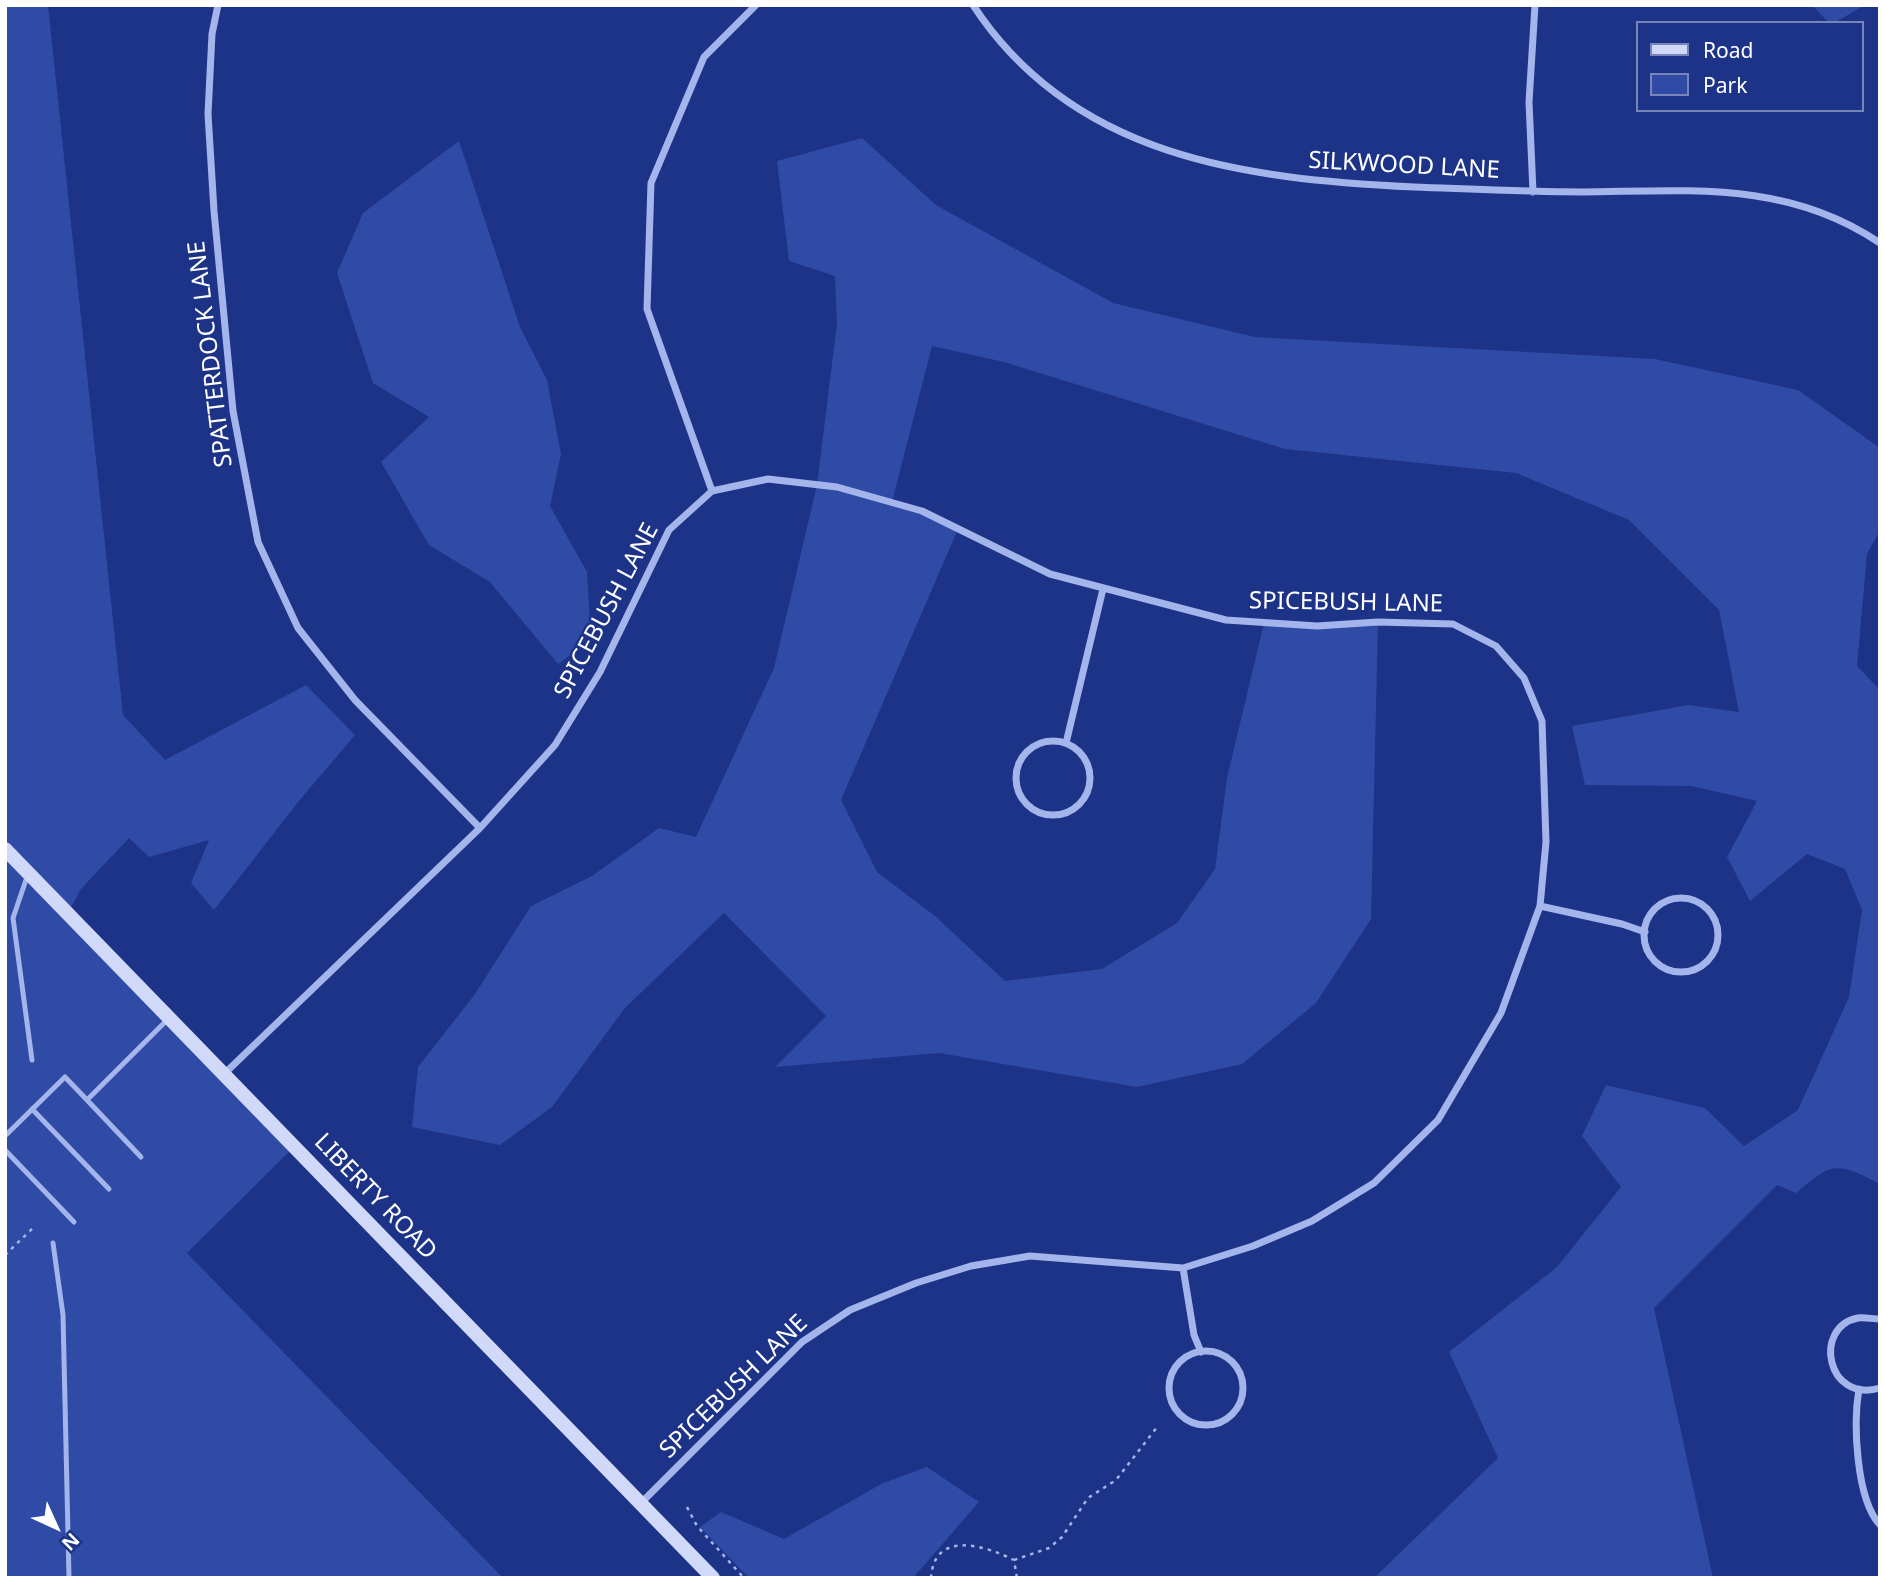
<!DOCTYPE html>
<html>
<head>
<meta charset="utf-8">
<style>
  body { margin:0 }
  #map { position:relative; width:1885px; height:1583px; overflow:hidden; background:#1c3388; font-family:"Noto Sans",sans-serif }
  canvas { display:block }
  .frame { position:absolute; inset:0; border:7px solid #fff; pointer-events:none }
  .legend { position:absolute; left:1636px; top:21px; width:228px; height:91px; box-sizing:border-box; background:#1c3388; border:2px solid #7785b8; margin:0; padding:9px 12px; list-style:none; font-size:21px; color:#fff }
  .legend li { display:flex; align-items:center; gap:14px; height:35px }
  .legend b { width:35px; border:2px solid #7785b8 }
  .north { position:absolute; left:21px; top:1492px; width:70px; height:70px; -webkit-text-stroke:5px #1c3388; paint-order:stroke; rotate:135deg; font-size:19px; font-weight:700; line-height:28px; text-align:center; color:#fff }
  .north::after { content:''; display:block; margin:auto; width:24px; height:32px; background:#fff; clip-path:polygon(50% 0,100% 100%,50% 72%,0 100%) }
</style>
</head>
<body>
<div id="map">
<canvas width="1885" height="1583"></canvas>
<div class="frame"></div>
<ul class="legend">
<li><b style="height:9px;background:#d1d9f9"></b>Road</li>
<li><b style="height:19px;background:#2f4ba6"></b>Park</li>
</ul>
<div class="north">N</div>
</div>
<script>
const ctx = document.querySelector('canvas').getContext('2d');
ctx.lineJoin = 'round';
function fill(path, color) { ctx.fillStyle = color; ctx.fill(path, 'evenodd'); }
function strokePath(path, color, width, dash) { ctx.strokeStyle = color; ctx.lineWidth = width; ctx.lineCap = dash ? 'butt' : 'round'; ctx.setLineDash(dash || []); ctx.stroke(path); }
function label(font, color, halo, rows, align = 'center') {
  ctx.font = font + ' "Noto Sans",sans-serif'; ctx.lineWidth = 5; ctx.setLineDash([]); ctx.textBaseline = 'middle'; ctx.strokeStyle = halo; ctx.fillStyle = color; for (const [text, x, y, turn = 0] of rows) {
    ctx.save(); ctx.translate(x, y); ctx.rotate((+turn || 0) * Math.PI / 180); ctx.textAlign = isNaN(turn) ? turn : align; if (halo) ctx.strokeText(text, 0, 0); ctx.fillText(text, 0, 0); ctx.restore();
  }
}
fill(new Path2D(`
  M5,5H48L123,715L165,760L306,685L355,735L299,801L214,910L191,883L209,840L149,857L129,838L81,889L68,913L294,1147L187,1253L503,1578H5Z
  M1812,5H1865L1834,23H1829Z
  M862,138L936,205L1113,303L1255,337L1655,359L1798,390L1880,448V530L1867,554L1857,666L1880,690V1184C1837,1162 1833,1161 1796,1193L1777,1185L1654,1308L1713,1578H1374L1498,1458L1449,1352L1557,1267L1621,1187L1582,1136L1606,1085L1705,1108L1744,1146L1798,1110L1849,997L1862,910L1845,869L1807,854L1750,901L1727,857L1757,801L1691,786L1585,785L1572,726L1688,705L1739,712L1719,610L1629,520L1516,473L1285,449L1004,362L932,346L892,502L958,529L841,800L877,872L935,916L1005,981L1102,969L1177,923L1215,869L1227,778L1264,623L1318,626L1378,622L1371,919L1316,1003L1242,1064L1137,1087L939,1053L775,1067L826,1016L724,913L625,1008L552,1107L500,1145L412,1127L418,1067L475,994L531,906L592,876L659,828L696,837L774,668L817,485L837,323L835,276L789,261L777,161Z
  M459,141L520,327L547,380L561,454L550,506L587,572L591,640L558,664L490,582L429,545L381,462L429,417L373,383L337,273L363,213Z
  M927,1467L979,1502L913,1578H749L700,1527L721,1512L784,1539L883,1483Z`), '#2f4ba6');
strokePath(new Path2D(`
  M5,1255L35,1226
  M687,1507L697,1526L744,1578
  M1014,1560L1049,1548L1062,1537L1088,1498L1116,1480L1158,1426
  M931,1578C934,1529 986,1546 1014,1560L1017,1578`), '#a4b5ec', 2.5, [3.5, 5]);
strokePath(new Path2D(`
  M28,874L13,918L32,1060
  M32,1109L109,1189
  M5,1136L65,1077L87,1100
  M5,1150L74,1222
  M141,1157L87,1100L167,1020
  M53,1243L63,1315L69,1578`), '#a4b5ec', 5);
strokePath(new Path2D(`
  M218,5L212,34L208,114L214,211L233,411L258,542L298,628L355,700L480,828
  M973,5C1073,158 1246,179 1414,187C1470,189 1526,192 1583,192C1689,191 1787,180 1880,243
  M1533,192L1529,102L1535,5
  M712,491L647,309L651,183L704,57L756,5
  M1016 778a37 37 0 1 1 74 0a37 37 0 1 1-74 0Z
  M1066,743L1103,589
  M1644 935a37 37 0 1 1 74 0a37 37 0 1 1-74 0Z
  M1540,906L1622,924L1645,932
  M224,1074L480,828L555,745L600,672L669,530L712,491L768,479L837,487L922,511L1050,574L1226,620L1317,626L1378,622L1453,624L1496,646L1524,678L1542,721L1546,842L1540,906L1501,1013L1438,1120L1374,1183L1312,1221L1253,1246L1183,1268L1030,1256L971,1266L916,1283L850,1310L802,1342L641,1503
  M1183,1268L1194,1335L1201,1352
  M1880,1319C1873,1319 1864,1317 1858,1318C1812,1327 1827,1404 1880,1388
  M1169 1388a37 37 0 1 1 74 0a37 37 0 1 1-74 0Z
  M1859,1389C1853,1423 1856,1499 1880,1525`), '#a4b5ec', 7);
strokePath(new Path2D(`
  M5,849L713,1578`), '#d1d9f9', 14);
label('24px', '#fff', '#1c3388', [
  ["SILKWOOD LANE",1404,166,3],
  ["SPATTERDOCK LANE",211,354,-97],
  ["SPICEBUSH LANE",1346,603,1],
  ["SPICEBUSH LANE",607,611,-62],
  ["LIBERTY ROAD",375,1197,46],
  ["SPICEBUSH LANE",734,1387,-44]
]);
</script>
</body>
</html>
